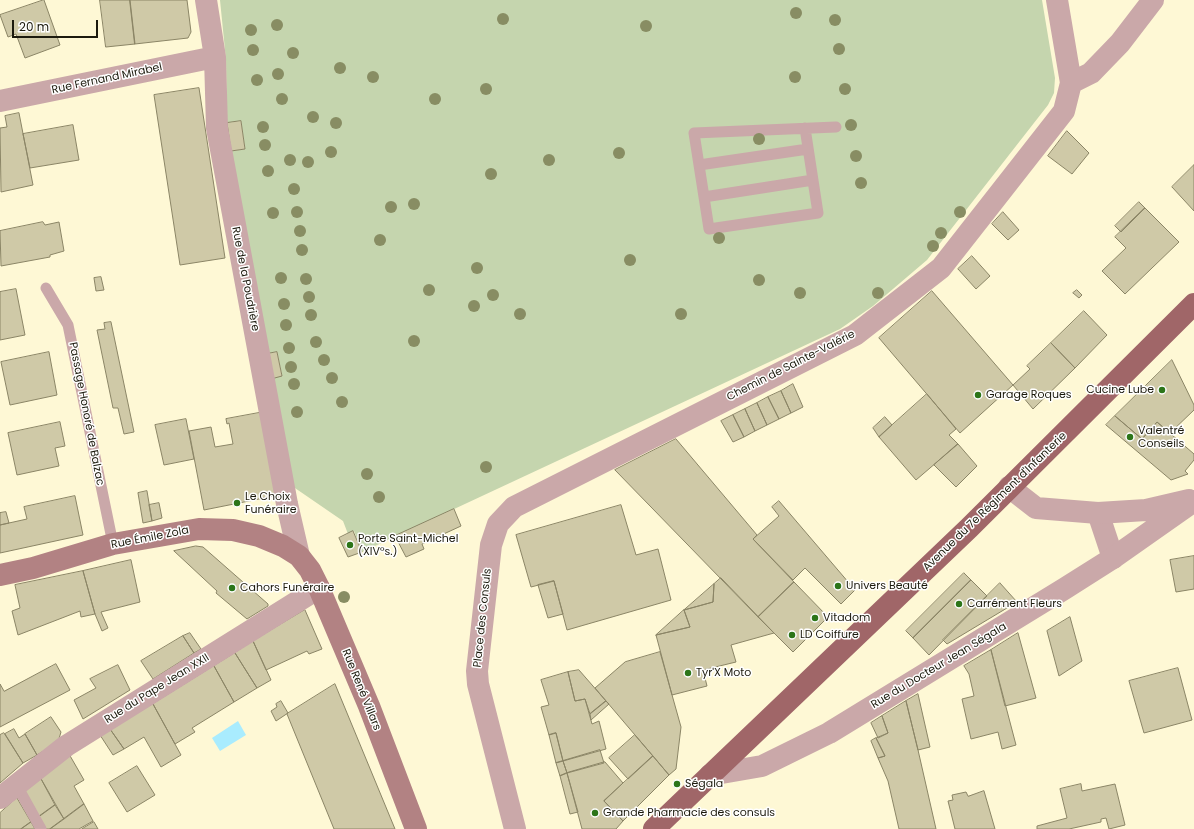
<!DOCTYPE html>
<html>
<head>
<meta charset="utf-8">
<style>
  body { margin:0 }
  #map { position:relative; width:1194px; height:829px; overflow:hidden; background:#fef8d5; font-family:Poppins,sans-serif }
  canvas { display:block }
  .scale { position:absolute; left:12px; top:20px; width:86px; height:18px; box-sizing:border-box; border:2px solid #1c1a0d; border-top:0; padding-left:5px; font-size:12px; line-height:14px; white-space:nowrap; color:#1c1a0d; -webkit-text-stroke:3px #fff; paint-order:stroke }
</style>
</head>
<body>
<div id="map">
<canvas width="1194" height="829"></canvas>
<div class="scale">20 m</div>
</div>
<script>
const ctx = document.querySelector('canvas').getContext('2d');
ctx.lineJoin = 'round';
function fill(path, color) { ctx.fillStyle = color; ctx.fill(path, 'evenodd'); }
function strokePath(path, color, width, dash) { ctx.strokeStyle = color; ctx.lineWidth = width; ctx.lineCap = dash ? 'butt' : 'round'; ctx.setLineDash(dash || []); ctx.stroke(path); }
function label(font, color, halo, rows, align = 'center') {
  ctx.font = font + ' Poppins,sans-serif'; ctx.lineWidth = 3; ctx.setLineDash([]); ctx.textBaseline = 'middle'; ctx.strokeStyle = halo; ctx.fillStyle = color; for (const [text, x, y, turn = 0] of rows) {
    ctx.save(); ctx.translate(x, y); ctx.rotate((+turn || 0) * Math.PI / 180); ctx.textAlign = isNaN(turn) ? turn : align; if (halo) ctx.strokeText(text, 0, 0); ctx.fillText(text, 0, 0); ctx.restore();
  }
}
fill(new Path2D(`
  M220,0H1042L1055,78L1054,93L1048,105L927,260L873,306L840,329L362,552L354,531L348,534L343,521L292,486L271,379L282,375L277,352L267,354L231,151L245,149L241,121L227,123L226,60Z`), '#c5d5ae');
fill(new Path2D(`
  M238,721L246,735L220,751L212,738Z`), '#a9ecfe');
const building = new Path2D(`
  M44,0L60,45L25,58L16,34L8,37L0,15Z
  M100,0H130L135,44L106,47Z
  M130,0H187L191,32L188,38L135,44Z
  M199,88L225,258L180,265L154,95Z
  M19,113L33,185L1,192L0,128L7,127L5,116Z
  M241,121L245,149L231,151L227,123Z
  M73,125L79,160L30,168L23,134Z
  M1067,131L1089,153L1072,174L1048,156Z
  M1194,165V211L1172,187Z
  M1139,202L1145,208L1121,232L1115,226Z
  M1145,208L1179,242L1125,294L1102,271L1126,248L1115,237Z
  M1003,212L1019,230L1008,240L992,224Z
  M43,222L45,225L59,222L64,251L50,255V257L1,266L0,231Z
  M972,256L990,276L976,289L958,269Z
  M101,277L104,290L96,291L94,278Z
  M16,289L25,335L0,340V292Z
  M1077,290L1082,295L1079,298L1073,293Z
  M932,291L1013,385L960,433L879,338Z
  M1084,311L1107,335L1075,368L1051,343Z
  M111,322L134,432L124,434L118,408H113L97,330L105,329L104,323Z
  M1051,343L1075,368L1033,409L1013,385L1030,369L1027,366Z
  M49,352L57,395L10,405L1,362Z
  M277,352L282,376L271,379L267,354Z
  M1172,360L1194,405V410L1170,433L1157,422L1142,439L1115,416Z
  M793,384L803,407L791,413L781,391Z
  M781,391L791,413L779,419L768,397Z
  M927,394L956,429L949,435L958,444L916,480L879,437Z
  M768,397L779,419L767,425L757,403Z
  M757,403L767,425L755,431L745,409Z
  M745,409L755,431L744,437L733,415Z
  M264,412L279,495L204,510L189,431L211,427L215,447L233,444L229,423L227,424L226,419Z
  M733,415L744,437L733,442L721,421Z
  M1115,416L1142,439L1157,422L1194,454V460L1185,471L1188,474L1171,480L1106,425Z
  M885,417L892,425L879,437L873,428Z
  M186,419L194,459L164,465L155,425Z
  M60,422L65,446L55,448L59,466L17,475L8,433Z
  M676,439L757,535L753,539L794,582L758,617L615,470Z
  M958,444L977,466L956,487L934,465Z
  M147,491L152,521L143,523L138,493Z
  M75,496L83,535L0,553V525L27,519L24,507Z
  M779,501L855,590L841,604L805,568L793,580L753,539L779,516L772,507Z
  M159,503L162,518L152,521L149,505Z
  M621,505L636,555L658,549L671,600L567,630L554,581L531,587L516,535Z
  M454,509L461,526L422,544L424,549L406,557L395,536Z
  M6,512L9,523L0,525V513Z
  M353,531L362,552L348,557L339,538Z
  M196,546L203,547L268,604V606L247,619L216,593L217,591L174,551Z
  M1194,556V589L1176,592L1170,560Z
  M131,560L140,602L101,612L108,628L102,631L95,614L83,571Z
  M83,571L95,614L81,617L80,611L18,635L12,611L20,608L15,585Z
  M964,573L971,580L913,638L906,631Z
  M721,578L774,633L731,645L736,662L703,670L707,686L672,695L656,635L690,627L684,610L713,602L714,584Z
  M971,580L987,596L929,655L913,638Z
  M554,581L563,614L548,618L538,585Z
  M794,582L828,617L793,652L758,617Z
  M1000,583L1017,602L947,644L943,640Z
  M714,584L713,602L684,610Z
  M305,610L322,649L309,654L307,651L266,670L253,641Z
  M684,610L690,627L656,635Z
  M1070,617L1082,661L1059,676L1047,631Z
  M190,633L201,649L194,653L183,636Z
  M1018,633L1036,698L1005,706L991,650Z
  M183,636L194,653L153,679L141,661Z
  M253,641L271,680L257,688L235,653Z
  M991,650L1016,745L1002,749L998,732L971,739L962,699L974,696L969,674L964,666Z
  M660,652L681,727L676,769L669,775L595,688L625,662Z
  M235,653L257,688L234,702L214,666Z
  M56,664L70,690L0,727V684L4,691Z
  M118,665L130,690L83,719L74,700L96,688L90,679Z
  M214,666L234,702L192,728L195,732L175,744L153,704Z
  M1178,668L1192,720L1144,733L1129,681Z
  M579,670L606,701L590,714L585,699L575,701L568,672Z
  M568,672L575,701L585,699L592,724L599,721L606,749L563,761L556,733L549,735L541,707L549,705L541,680Z
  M335,684L395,829H334L287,714Z
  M918,694L930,747L918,750L906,701Z
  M281,701L288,713L276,721L271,711L277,707L276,704Z
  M606,701L609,704L591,720L590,714Z
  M906,701L918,750L936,829H899L888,781L878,758L885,756L876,738L888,733L882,716Z
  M153,704L181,755L161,767L144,737L124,749L110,729Z
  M882,716L888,733L878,738L871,723Z
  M51,717L61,732L58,742L37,755L25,734Z
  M14,729L19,738L25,734L37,755L23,763L5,734Z
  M110,729L124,749L113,755L100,735Z
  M4,733L23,763L0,783V735Z
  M556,733L563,761L556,763L549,735Z
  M635,735L653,756L628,779L609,758Z
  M876,738L885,756L878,758L871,741Z
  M600,750L604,763L567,773L563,761Z
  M69,754L84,780L74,786L84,804L64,819L40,777Z
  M653,756L669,775L623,821L604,801Z
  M563,761L567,773L560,776L556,763Z
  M605,762L623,783L604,801L623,821L616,829H582L567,773Z
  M137,766L155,795L127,812L109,783Z
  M567,773L578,812L570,814L560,776Z
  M40,777L55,805L37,818L23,792Z
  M1081,784L1082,791L1115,784L1125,825L1109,829L1106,818L1101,819V822L1069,829H1037V826L1067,818L1060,789Z
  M984,791L995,829H955L948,801L953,800L952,795L966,792L968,796Z
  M17,798L31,822L21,829H0V813Z
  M84,804L93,821L79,829H50Z
  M55,805L64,819L50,829H44L37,818Z
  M31,822L35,829H21Z
  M94,822L98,829H82Z`);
fill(building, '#cfc9a7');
strokePath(building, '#8b8566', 1);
strokePath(new Path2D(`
  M805,128L818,213L709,229L694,133L836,127
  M699,165L808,149
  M704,197L813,180
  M46,288L68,325L113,544
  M16,784L41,829`), '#caa8a9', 11);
strokePath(new Path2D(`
  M206,0L215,57L217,128L287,504L299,556
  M1057,0L1071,83
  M0,101L215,57
  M1098,513L1113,558
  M0,798L66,746L319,588
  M515,829L478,684L477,671L491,545L498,524L514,507L855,335L941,268L1064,111L1071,83L1091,73L1120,43L1153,0`), '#caa8a9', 22);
strokePath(new Path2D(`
  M1009,487L1036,508L1098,513L1146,510L1189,500
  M710,775L762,766L829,733L1064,589L1113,558L1194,501`), '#caa8a9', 22);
strokePath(new Path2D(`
  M0,575L33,568L113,544L199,529L233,530L259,536L283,546L299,556L310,570L319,588L369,706L416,829`), '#b28283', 22);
strokePath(new Path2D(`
  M654,829L969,528L1194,304`), '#a06668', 22);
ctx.fillStyle = '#888d63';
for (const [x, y] of [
  [796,13],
  [503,19],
  [835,20],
  [277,25],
  [646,26],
  [251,30],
  [839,49],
  [253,50],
  [293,53],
  [340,68],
  [278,74],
  [373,77],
  [795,77],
  [257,80],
  [486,89],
  [845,89],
  [282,99],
  [435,99],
  [313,117],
  [336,123],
  [851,125],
  [263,127],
  [759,139],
  [265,145],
  [331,152],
  [619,153],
  [856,156],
  [290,160],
  [549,160],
  [308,162],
  [268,171],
  [491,174],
  [861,183],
  [294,189],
  [414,204],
  [391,207],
  [297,212],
  [960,212],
  [273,213],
  [300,231],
  [941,233],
  [719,238],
  [380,240],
  [933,246],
  [302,250],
  [630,260],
  [477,268],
  [281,278],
  [306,279],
  [759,280],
  [429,290],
  [800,293],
  [878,293],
  [493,295],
  [309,297],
  [284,304],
  [474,306],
  [520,314],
  [681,314],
  [311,315],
  [286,325],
  [414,341],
  [316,342],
  [289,348],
  [324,360],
  [291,367],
  [332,378],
  [294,384],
  [342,402],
  [297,412],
  [486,467],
  [367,474],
  [379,497],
  [344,597]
]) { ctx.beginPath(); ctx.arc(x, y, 6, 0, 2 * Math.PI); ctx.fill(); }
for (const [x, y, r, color] of [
  [1162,390,4,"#2c7519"],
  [978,395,4,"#2c7519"],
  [1130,437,4,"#2c7519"],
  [237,503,4,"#2c7519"],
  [350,545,4,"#2c7519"],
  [838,586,4,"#2c7519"],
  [232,588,4,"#2c7519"],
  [959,604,4,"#2c7519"],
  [815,618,4,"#2c7519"],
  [792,635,4,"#2c7519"],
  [688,673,4,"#2c7519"],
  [677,784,4,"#2c7519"],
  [595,813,4,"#2c7519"]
]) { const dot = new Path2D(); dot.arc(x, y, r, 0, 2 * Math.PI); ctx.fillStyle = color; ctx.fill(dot); strokePath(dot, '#fff', 1.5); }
label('11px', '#1c1a0d', '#fff', [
  ["Rue Fernand Mirabel",107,79,-12],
  ["Rue de la Poudrière",245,279,79],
  ["Chemin de Sainte-Valérie",791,366,-27],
  ["Passage Honoré de Balzac",86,414,79],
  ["Avenue du 7e Régiment d'Infanterie",995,502,-44],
  ["Rue Émile Zola",150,538,-11],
  ["Place des Consuls",483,618,-84],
  ["Rue du Docteur Jean Ségala",939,666,-31],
  ["Rue du Pape Jean XXII",157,689,-32],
  ["Rue René Villars",361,690,68]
]);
label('11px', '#1c1a0d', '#fff', [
  ["Cucine Lube",1154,390,"right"],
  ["Garage Roques",986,395],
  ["Valentré",1138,431],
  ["Conseils",1138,444],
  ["Le Choix",245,497],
  ["Funéraire",245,510],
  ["Porte Saint-Michel",358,539],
  ["(XIV°s.)",358,552],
  ["Univers Beauté",846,586],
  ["Cahors Funéraire",240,588],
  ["Carrément Fleurs",967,604],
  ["Vitadom",823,618],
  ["LD Coiffure",800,635],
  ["Tyr'X Moto",696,673],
  ["Ségala",685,784],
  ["Grande Pharmacie des consuls",603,813]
], 'left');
</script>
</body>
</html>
